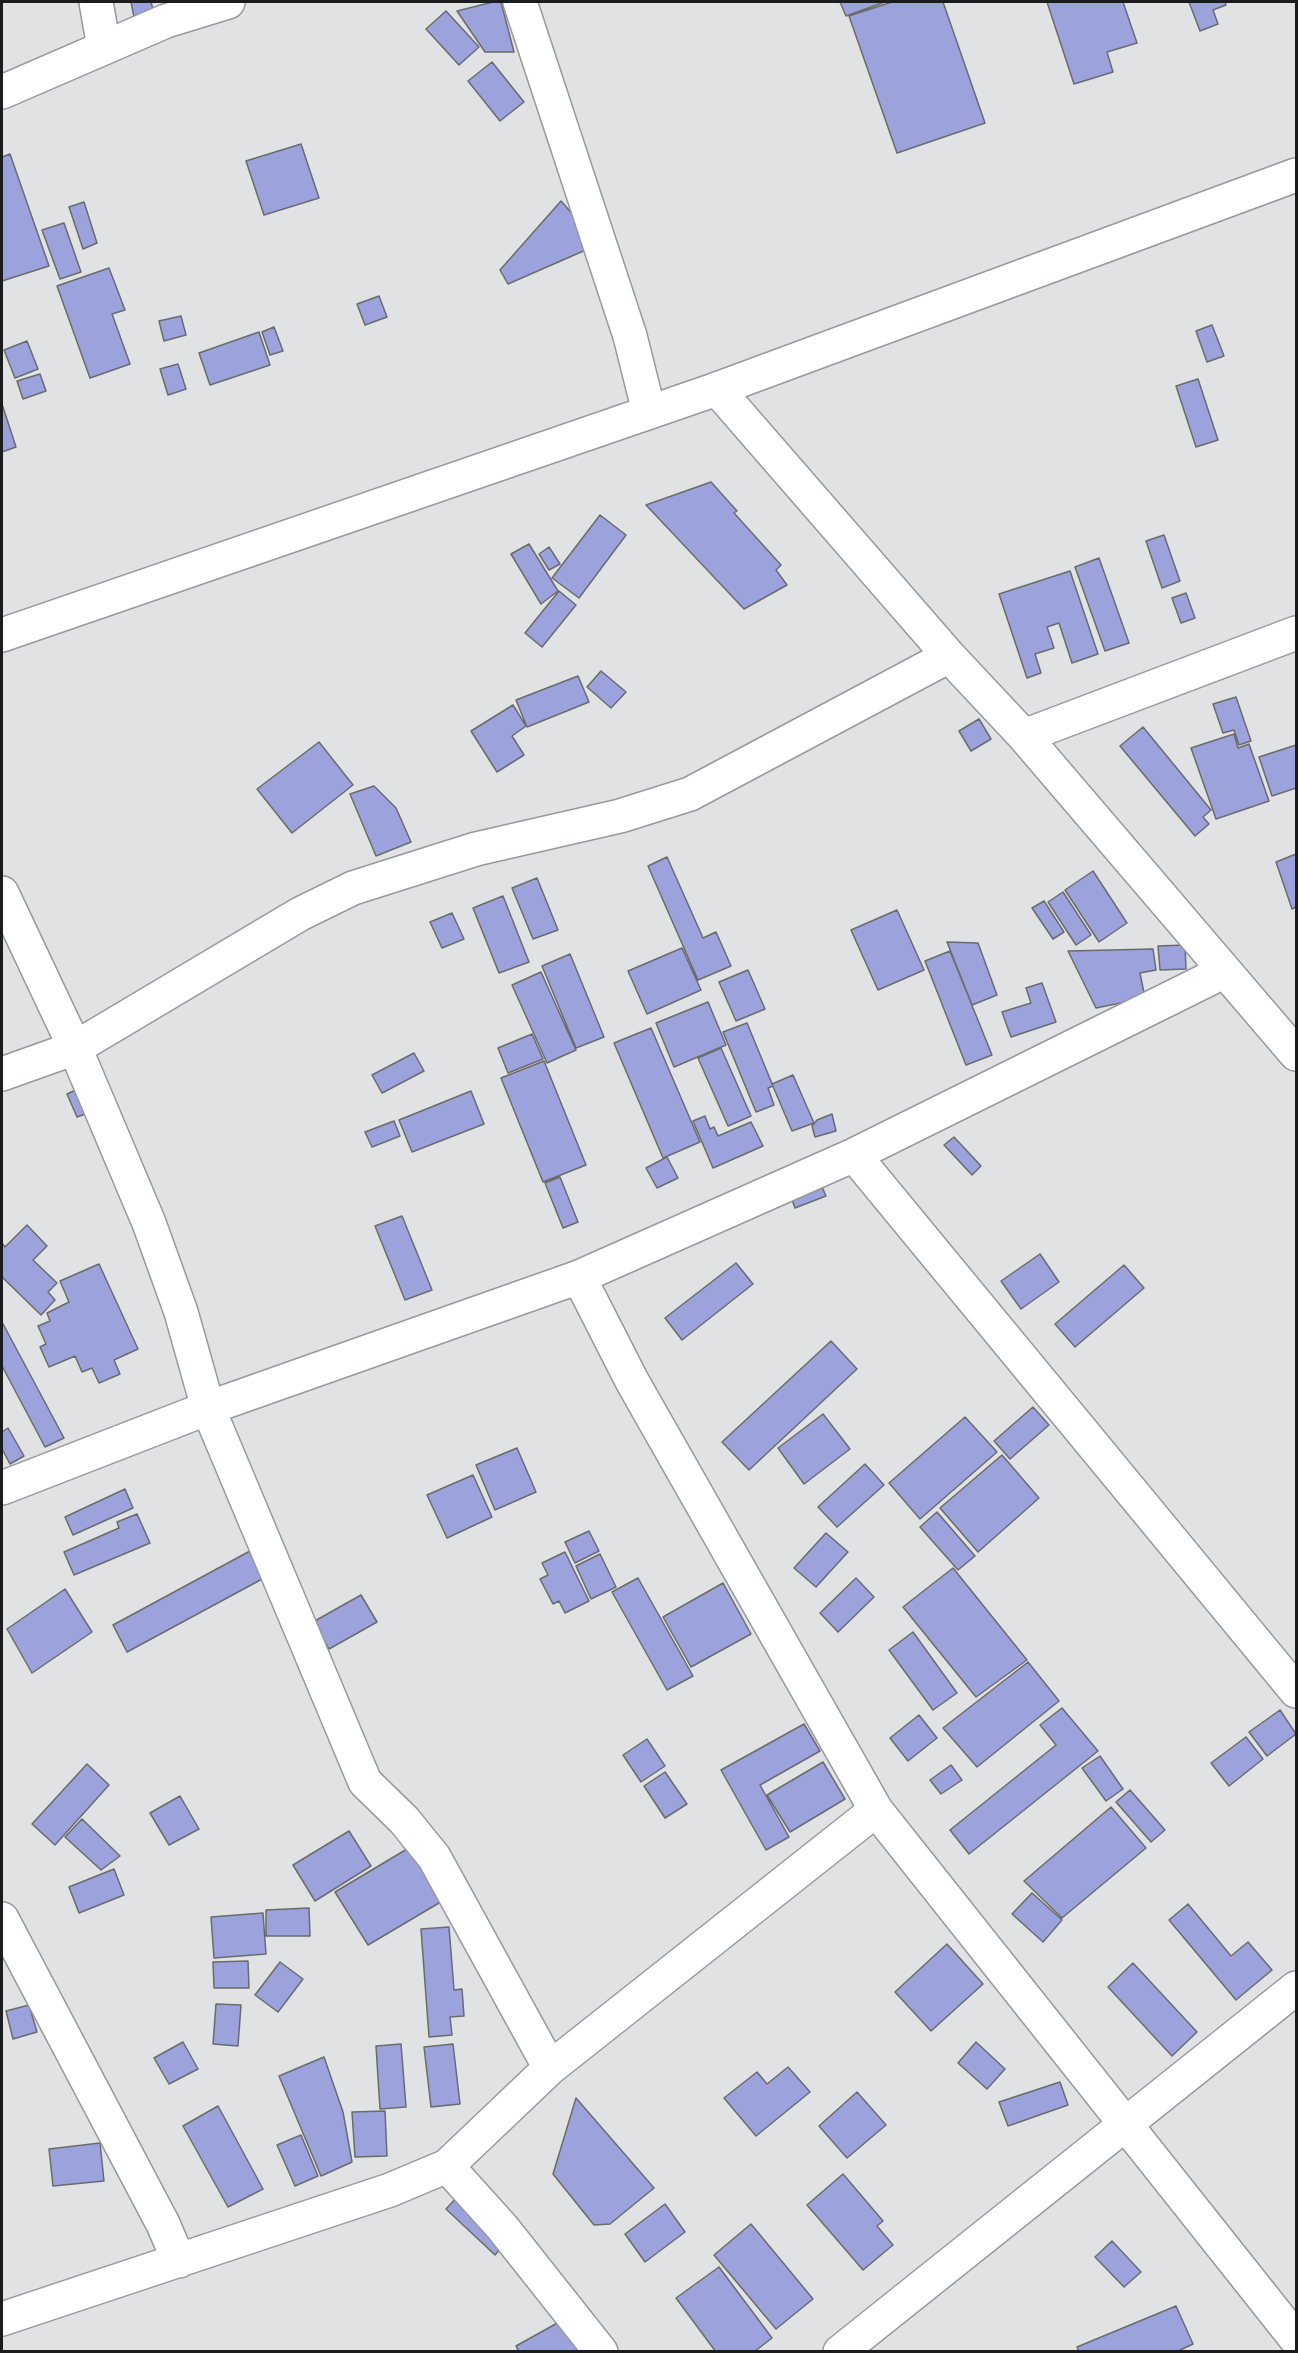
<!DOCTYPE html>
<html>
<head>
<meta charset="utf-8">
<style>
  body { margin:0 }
  #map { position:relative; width:1298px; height:2353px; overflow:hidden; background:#e0e2e4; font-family:"PT Sans",sans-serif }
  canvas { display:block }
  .frame { position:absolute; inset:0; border:3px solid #1b1c1d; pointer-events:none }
</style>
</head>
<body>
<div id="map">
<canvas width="1298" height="2353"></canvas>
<div class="frame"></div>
</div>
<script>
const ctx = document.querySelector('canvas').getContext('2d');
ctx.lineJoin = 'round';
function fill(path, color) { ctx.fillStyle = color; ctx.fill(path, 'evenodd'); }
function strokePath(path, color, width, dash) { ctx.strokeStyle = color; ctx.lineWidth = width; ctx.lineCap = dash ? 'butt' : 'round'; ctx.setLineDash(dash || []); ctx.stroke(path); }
const building = new Path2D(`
  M131,2H151L154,13L134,17Z
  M493,2H501L514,52H485L457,11Z
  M840,2H885L846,16Z
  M892,2H943L985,123L897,153L849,16Z
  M1047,2H1123L1137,43L1107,52L1113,72L1074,84Z
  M1189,2H1225L1226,5L1213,10L1218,24L1200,31Z
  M446,11L479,47L459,65L426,29Z
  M492,62L524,102L500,121L468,81Z
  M301,144L319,198L264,215L246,161Z
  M10,154L49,266L2,281V157Z
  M561,201L589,233L588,249L508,284L500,270Z
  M84,202L97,243L83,249L69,207Z
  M64,223L81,272L60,279L42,230Z
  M109,268L125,310L112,314L130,364L90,378L57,286Z
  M379,296L387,317L365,325L357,304Z
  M181,316L186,335L164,341L159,321Z
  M1212,325L1224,356L1207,362L1196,331Z
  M274,327L283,351L270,355L262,332Z
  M259,332L270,365L210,385L199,353Z
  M27,341L38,369L15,378L4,350Z
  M178,364L186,389L168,395L160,369Z
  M40,374L46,391L23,399L17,381Z
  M1198,379L1218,440L1196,447L1176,386Z
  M2,404L16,447L2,452Z
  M711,482L737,511L734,513L781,565L776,570L787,585L744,609L646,505Z
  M600,515L626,535L579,598L552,578Z
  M1164,535L1180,581L1162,588L1146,541Z
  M529,544L558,591L541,604L511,554Z
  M549,547L560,564L549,570L539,554Z
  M1099,558L1129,643L1105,651L1075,567Z
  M1070,571L1098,654L1072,663L1059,623L1047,627L1054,648L1035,654L1041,673L1027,678L999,594Z
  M559,591L576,605L542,647L525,633Z
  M1186,593L1195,618L1181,623L1172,598Z
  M601,671L626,692L611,708L587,687Z
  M578,676L589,702L527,727L516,700Z
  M1236,697L1251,741L1239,745L1234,730L1223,733L1213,704Z
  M513,705L526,726L512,736L524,755L497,772L471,731Z
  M979,719L991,739L971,751L959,731Z
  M1143,727L1211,810L1203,817L1209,824L1195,836L1120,746Z
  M1234,734L1238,748L1249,744L1269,801L1216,819L1191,748Z
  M319,742L353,785L292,833L257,789Z
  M1296,745V788L1272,796L1259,757Z
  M374,786L396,808L411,842L376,856L350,794Z
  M1296,854V907L1292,909L1276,862Z
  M667,857L703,938L716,932L731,966L698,980L648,866Z
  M1093,871L1127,923L1099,942L1065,890Z
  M537,878L558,930L533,939L512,888Z
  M1063,892L1091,935L1076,945L1048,902Z
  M503,896L529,962L499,973L473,908Z
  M1044,901L1064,932L1053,939L1032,908Z
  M897,910L924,970L878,990L851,930Z
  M452,913L464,939L442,948L430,922Z
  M947,942L978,943L997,995L972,1005Z
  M1185,945L1186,969L1160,970L1158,946Z
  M682,948L701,990L647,1014L628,971Z
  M1153,949L1156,970L1140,973L1145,998L1096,1008L1068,951Z
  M950,951L992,1055L966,1065L925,961Z
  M570,954L604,1037L576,1048L542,966Z
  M748,970L765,1009L736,1021L719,982Z
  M541,972L576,1050L547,1063L512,985Z
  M1042,983L1056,1022L1011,1037L1002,1012L1031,1003L1026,988Z
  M708,1002L726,1045L674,1067L656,1023Z
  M747,1023L773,1086L768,1088L774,1105L756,1112L723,1032Z
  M651,1028L700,1142L663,1158L614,1043Z
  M532,1034L543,1059L508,1073L498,1048Z
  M721,1048L751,1116L728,1126L698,1058Z
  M414,1053L424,1071L382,1093L372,1075Z
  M544,1061L586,1165L543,1182L501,1078Z
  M793,1075L814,1123L792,1131L772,1084Z
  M80,1088L91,1112L77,1117L67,1094Z
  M471,1091L484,1124L412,1152L399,1120Z
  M832,1114L836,1131L815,1137L812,1126L817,1120Z
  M705,1116L710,1129L714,1127L718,1136L751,1122L763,1146L713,1168L693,1121Z
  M394,1121L400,1136L372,1147L365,1132Z
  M954,1137L981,1166L972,1175L944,1145Z
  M667,1157L678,1178L657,1188L646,1168Z
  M560,1177L578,1222L563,1228L545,1183Z
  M819,1180L826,1196L795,1208L789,1192Z
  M402,1216L432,1290L405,1300L375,1226Z
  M27,1225L47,1246L33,1260L57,1283L48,1292L55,1300L41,1315L2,1277V1243L5,1247Z
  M1040,1254L1059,1282L1021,1309L1001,1281Z
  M736,1263L753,1284L682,1340L665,1318Z
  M99,1264L138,1349L114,1360L120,1374L99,1383L92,1368L82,1372L75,1356L49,1367L40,1347L46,1344L38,1326L50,1321L47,1313L69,1302L60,1281Z
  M1124,1265L1144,1288L1075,1347L1055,1324Z
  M2,1322L64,1438L45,1447L2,1366Z
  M831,1341L857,1369L749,1470L722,1442Z
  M1033,1407L1049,1425L1010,1459L994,1441Z
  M823,1414L850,1449L804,1484L778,1448Z
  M965,1417L997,1452L920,1519L889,1483Z
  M8,1428L24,1456L10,1464L2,1449V1432Z
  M517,1448L536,1492L495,1510L476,1465Z
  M1002,1455L1039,1498L978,1552L940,1508Z
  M865,1464L884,1485L837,1527L818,1507Z
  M473,1475L492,1517L447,1538L427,1495Z
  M125,1489L133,1508L73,1535L65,1517Z
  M937,1512L975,1556L958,1570L920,1527Z
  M137,1514L150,1543L74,1575L64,1552L119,1528L117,1522Z
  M589,1531L599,1551L575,1563L565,1542Z
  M826,1533L848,1552L816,1587L794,1568Z
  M250,1551L264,1578L127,1652L113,1625Z
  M565,1552L589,1601L565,1613L559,1601L553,1604L540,1579L548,1575L542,1563Z
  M600,1554L616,1587L591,1599L576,1566Z
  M953,1568L1027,1660L976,1697L903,1607Z
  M638,1578L693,1676L667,1690L612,1592Z
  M856,1578L874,1597L838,1632L820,1613Z
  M723,1583L751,1634L691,1667L663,1617Z
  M65,1589L92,1632L32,1673L7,1629Z
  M361,1595L377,1622L329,1649L313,1622Z
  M913,1632L957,1693L933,1710L889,1650Z
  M1028,1662L1059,1701L977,1767L943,1728Z
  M1062,1708L1098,1751L969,1854L950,1830L1056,1745L1040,1725Z
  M1280,1710L1296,1734L1267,1756L1249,1732Z
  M919,1715L937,1738L908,1761L890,1738Z
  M804,1724L820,1751L760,1785L789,1837L766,1850L721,1770Z
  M1246,1737L1263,1759L1229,1786L1211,1763Z
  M647,1739L665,1766L641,1782L623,1755Z
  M1100,1756L1123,1789L1106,1801L1082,1768Z
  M823,1762L845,1799L790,1832L767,1795Z
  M87,1764L109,1785L55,1845L32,1824Z
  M951,1765L962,1780L941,1794L930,1780Z
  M665,1772L687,1804L665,1818L644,1786Z
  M1130,1790L1165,1830L1151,1842L1116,1802Z
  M180,1796L199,1829L169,1845L150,1813Z
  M1111,1807L1146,1848L1062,1918L1024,1881Z
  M82,1819L120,1856L101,1870L65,1837Z
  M349,1831L371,1866L315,1901L293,1865Z
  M412,1846L444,1900L368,1945L335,1892Z
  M114,1869L124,1895L79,1913L69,1887Z
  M1032,1893L1062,1920L1043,1942L1012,1914Z
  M1188,1904L1231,1956L1248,1942L1272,1970L1236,2000L1169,1920Z
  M309,1908L310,1936H266V1910Z
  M263,1913L266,1954L214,1958L211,1917Z
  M449,1927L454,1990L462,1989L464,2016L450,2017L452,2035L429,2037L421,1929Z
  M947,1944L983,1984L931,2031L895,1992Z
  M248,1961L249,1988H214L213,1962Z
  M280,1962L303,1979L278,2012L255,1995Z
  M1133,1963L1197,2032L1172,2056L1108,1987Z
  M216,2004L241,2005L238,2046L213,2044Z
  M29,2005L37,2032L13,2039L6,2011Z
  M183,2042L198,2069L169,2084L154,2058Z
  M976,2042L1005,2069L987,2089L958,2063Z
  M401,2044L406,2107L380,2109L376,2046Z
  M453,2044L460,2104L431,2107L424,2047Z
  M324,2057L343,2112L352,2162L321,2176L279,2076Z
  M788,2067L810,2092L756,2136L724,2098L757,2072L767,2084Z
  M1060,2082L1068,2105L1008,2126L999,2102Z
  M857,2092L886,2125L847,2158L819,2126Z
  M576,2098L654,2188L610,2224L594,2225L553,2174Z
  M218,2106L263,2189L228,2207L183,2126Z
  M385,2111L387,2156L355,2157L352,2112Z
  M301,2135L318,2176L295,2186L277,2145Z
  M100,2143L104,2181L53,2186L49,2149Z
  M843,2174L883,2221L877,2226L893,2245L863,2270L807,2205Z
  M459,2195L507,2241L495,2255L446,2209Z
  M665,2204L685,2232L645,2262L625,2234Z
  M751,2224L813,2299L776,2329L714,2255Z
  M1112,2241L1141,2272L1124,2287L1095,2257Z
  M719,2267L772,2338L754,2352H716L676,2298Z
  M1176,2306L1193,2344L1176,2352H1079L1077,2347Z
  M570,2316L589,2352H519L516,2346Z`);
fill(building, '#9ca2dc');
strokePath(building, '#6b6b6e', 1.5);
const minor = new Path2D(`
  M96,2L104,48
  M520,2L630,336L649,412
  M2,92L166,21L228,2
  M717,389L949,656L1024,736L1296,1054
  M1024,736L1296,633
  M2,893L75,1048L149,1223L181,1312L208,1408L365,1782L404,1820L434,1857L550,2068
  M2,1074L75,1048L300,914L353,888L476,849L620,816L690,794L949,656
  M854,1155L1296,1691
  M579,1277L854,1155L1225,971
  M2,1488L208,1408L579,1277L632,1381L876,1810L1296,2339
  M2,1919L163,2224L179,2261
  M2,2319L390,2190L447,2166
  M601,2352L502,2227L447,2166L550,2068L876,1810
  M840,2352L1296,1988`);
const tertiary = new Path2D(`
  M2,635L717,389L1296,175`);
strokePath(minor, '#98999c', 36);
strokePath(tertiary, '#98999c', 36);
strokePath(minor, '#fff', 33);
strokePath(tertiary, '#fff', 33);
</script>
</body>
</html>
